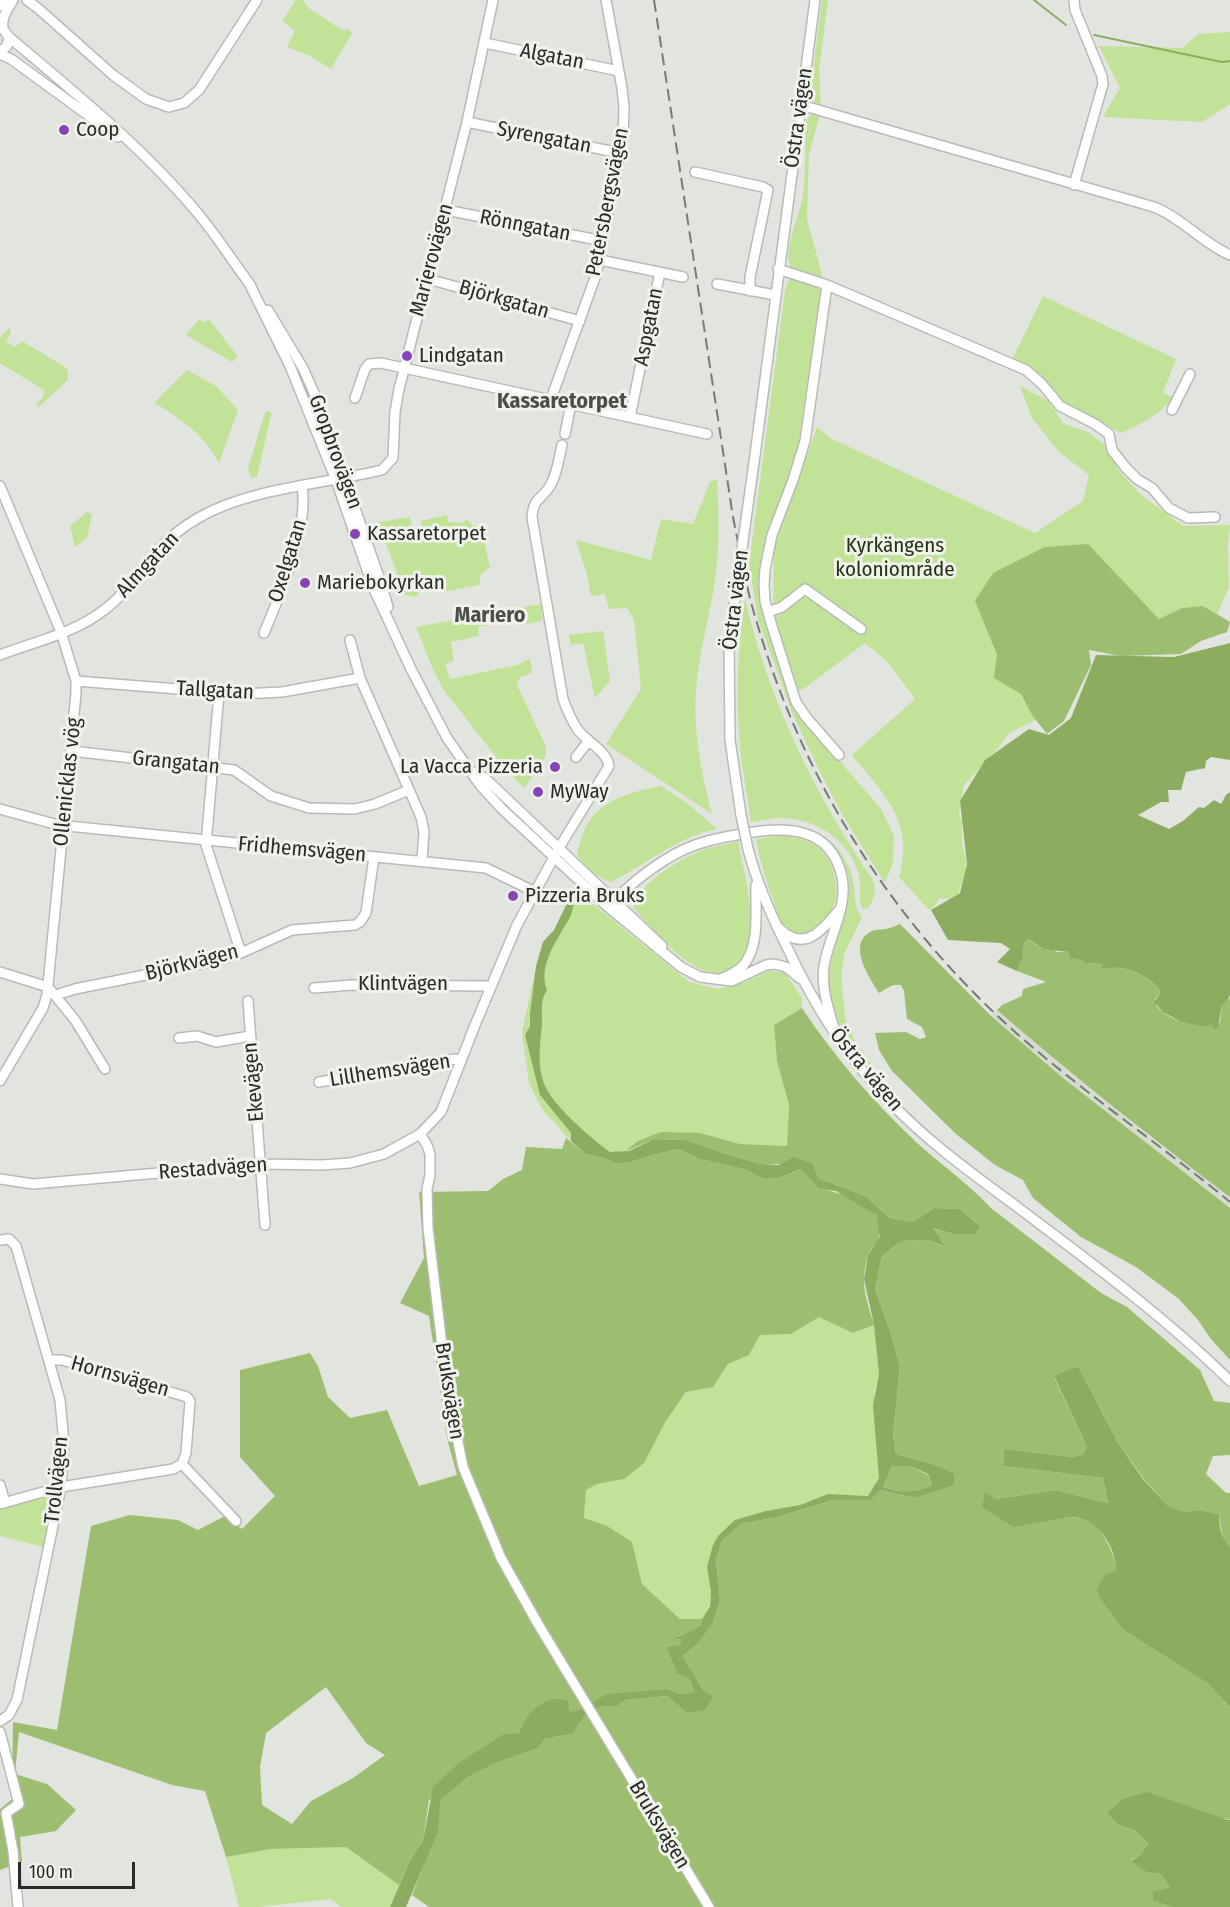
<!DOCTYPE html>
<html>
<head>
<meta charset="utf-8">
<style>
  body { margin:0 }
  #map { position:relative; width:1230px; height:1907px; overflow:hidden; background:#e2e5df; font-family:"Fira Sans Condensed",sans-serif }
  canvas { display:block }
  .scale { position:absolute; left:18px; top:1862px; width:117px; height:27px; box-sizing:border-box; border:3px solid #2a2b29; border-top:0; padding-left:8px; font-size:18px; line-height:21px; white-space:nowrap; color:#2a2b29; -webkit-text-stroke:4px #f0f3ec; paint-order:stroke }
</style>
</head>
<body>
<div id="map">
<canvas width="1230" height="1907"></canvas>
<div class="scale">100 m</div>
</div>
<script>
const ctx = document.querySelector('canvas').getContext('2d');
ctx.lineJoin = 'round';
function fill(path, color) { ctx.fillStyle = color; ctx.fill(path, 'evenodd'); }
function strokePath(path, color, width, dash) { ctx.strokeStyle = color; ctx.lineWidth = width; ctx.lineCap = dash ? 'butt' : 'round'; ctx.setLineDash(dash || []); ctx.stroke(path); }
function label(font, color, halo, rows, align = 'center') {
  ctx.font = font + ' "Fira Sans Condensed",sans-serif'; ctx.lineWidth = 6; ctx.setLineDash([]); ctx.textBaseline = 'middle'; ctx.strokeStyle = halo; ctx.fillStyle = color; for (const [text, x, y, turn = 0] of rows) {
    ctx.save(); ctx.translate(x, y); ctx.rotate((+turn || 0) * Math.PI / 180); ctx.textAlign = isNaN(turn) ? turn : align; if (halo) ctx.strokeText(text, 0, 0); ctx.fillText(text, 0, 0); ctx.restore();
  }
}
fill(new Path2D(`
  M997,1010L1069,1072L1149,1136L1229,1196L1230,1208L1063,1078L991,1016Z`), '#d5dbce');
fill(new Path2D(`
  M296,0H303L310,9L342,30L348,29L352,33L331,69L310,56L287,47L295,31L282,21Z
  M822,0H828L819,70L821,108L816,107L810,93Z
  M1230,32V104L1202,122L1103,117L1120,88L1099,46L1182,48L1199,34Z
  M812,114L820,115L809,154L807,219L823,278L791,268C782,250 800,216 803,195C806,171 805,145 806,120Z
  M799,277L815,285L821,291L815,343L808,376L797,456L762,552L758,582L771,634L801,716L881,809L894,836L893,863L885,883L842,814L820,772L793,715L758,619L749,565L785,290L789,279Z
  M1043,296L1176,359L1163,393L1173,397C1160,415 1142,423 1122,433L1087,416L1068,410L1050,386L1013,358Z
  M199,319L205,322L209,319L238,357L232,362L186,335Z
  M9,328L11,333L6,342L15,347L22,341L65,367L68,371V380L39,407L36,406L44,395V390L0,363V337Z
  M187,370L216,386L238,410L219,463C205,436 181,418 154,403Z
  M1020,386L1048,401L1064,424L1088,432L1106,446L1119,471L1140,494L1183,526L1230,525L1228,545L1229,587L1217,614L1203,606L1182,608L1159,619L1087,544L975,601L997,655L1036,720L1009,733L1000,746L964,785L959,813L962,823V844L966,860L965,874L958,894L948,899L939,898L936,905L929,910L899,877C915,821 884,795 852,755L915,699L886,660L865,643L802,690H798L773,616L779,611L773,605L774,549L817,427L832,439L1035,533L1083,501L1089,475L1059,452L1032,418Z
  M268,411L271,412V415L257,477L251,478L248,468L265,412Z
  M717,479C719,513 720,545 715,579C710,617 698,654 696,692C693,731 702,777 712,814L606,744L641,689L634,619L627,608L609,609L605,594L591,596L586,571L576,540L651,560L661,519L693,524L710,482Z
  M87,512L92,514L87,538L75,547L70,526Z
  M447,515L448,522L459,523L468,520L472,525L481,526L490,568L481,574L479,585L442,592L439,581L423,585L416,597L405,595L378,522L410,517L413,529L422,528L421,521Z
  M745,598C768,699 815,795 873,880C876,892 875,898 868,908L863,909L860,904C860,893 861,882 858,872C848,838 812,817 779,818C770,818 760,821 751,822C748,797 742,771 740,745C735,696 738,647 745,598Z
  M541,604L542,621L527,624L525,618L478,627L479,636L451,642L454,661L445,664L450,679L518,665L530,658L532,673L520,677L517,685L546,747V756L524,788L500,762L443,689L432,667L416,627Z
  M603,631L610,681L595,698L583,643L571,645L569,635Z
  M661,786L687,803L717,829C677,837 647,864 611,882C596,877 587,868 577,855C580,842 583,830 590,820C604,799 638,790 661,786Z
  M816,832C835,841 849,860 853,881C856,893 853,908 862,917L845,952L841,974L845,1018L854,1039L882,1080C859,1052 831,1024 827,987C826,978 830,968 832,960C839,925 865,883 836,851C830,844 823,838 816,832Z
  M785,835C797,838 809,840 819,848C825,853 829,860 832,867C836,880 839,894 833,907C826,924 799,949 783,927C779,921 777,912 775,905C767,883 760,862 756,839Z
  M738,841C743,868 751,896 751,923C750,939 747,954 736,965C706,996 651,929 634,908C635,885 680,859 700,851C712,846 726,845 738,841Z
  M578,892L689,982L717,989L746,982L769,971L785,973L802,998V1008L774,1025L777,1061L789,1105L787,1146L740,1144L700,1133L638,1141L624,1152H610C590,1137 547,1102 542,1077C538,1061 540,1043 542,1026C543,1012 539,1002 546,990C537,964 561,937 571,914C574,907 573,899 578,892Z
  M536,966L530,1013V1026L525,1035C534,1070 548,1105 571,1133V1141L542,1109L529,1083L522,1033Z
  M819,1317L853,1333L874,1325L879,1374L874,1393L879,1478L868,1496L828,1494L800,1505L766,1511L735,1520L707,1567C711,1589 715,1598 702,1619H680L642,1584L632,1542L584,1518L586,1490L596,1484L624,1479L687,1392L713,1387L728,1364L749,1355L759,1335L791,1334Z
  M49,1496L53,1501L43,1547L0,1536V1509Z
  M346,1847L399,1885L390,1907H342L330,1899L258,1907H239L226,1857L271,1849Z`), '#c1e297');
fill(new Path2D(`
  M1088,544L1159,619L1182,608L1203,606L1230,622L1227,632L1201,641L1181,654L1121,656L1089,650L1091,665L1064,721L1047,734L1032,715L1021,694L994,678L997,655L975,601L993,573L1045,547Z
  M900,924L991,1016L1063,1078L1230,1208V1360L1211,1339L1198,1320L1179,1299L1136,1267L1081,1237L1033,1198L1023,1180L995,1165L956,1134L892,1071L879,1050L875,1033L906,1032L920,1039L926,1037L922,1027L907,1019L904,991L901,985H893L879,993C869,977 846,943 872,931C877,929 882,930 886,929C891,928 895,926 900,924Z
  M1028,939L1041,948H1049L1057,952H1068L1084,960L1085,963L1104,964L1103,969C1125,964 1147,974 1161,992L1155,999L1157,1007C1184,1030 1190,1021 1220,1023L1222,1005L1230,998V995V1197C1150,1137 1072,1075 997,1010L1002,1005L1022,996L1023,989L1046,982L1017,971L1023,957L1024,944Z
  M802,1008C835,1058 872,1100 915,1141C940,1164 968,1183 991,1208L1101,1293L1127,1307L1200,1370L1214,1401L1230,1403V1455L1213,1456L1206,1474L1226,1493H1230V1547L1223,1541L1219,1514L1200,1510L1185,1512L1167,1505L1144,1479L1118,1443L1078,1366L1054,1377L1087,1447L1083,1454L1073,1457L1004,1449L1003,1466L1103,1478L1108,1503L1056,1490L995,1499L982,1506L1014,1526C1049,1519 1089,1503 1108,1544C1112,1553 1116,1560 1116,1570L1105,1575L1125,1631L1207,1683L1230,1707V1819L1107,1812L1119,1825L1136,1831L1148,1844L1141,1854L1131,1860L1146,1872L1161,1874L1170,1888L1153,1901L1172,1907H429L412,1895L437,1832L439,1800L468,1777L496,1763L538,1748L545,1739L572,1734L588,1712L603,1706L616,1707L625,1700L667,1696L687,1713L703,1690L683,1656L697,1644L720,1599L716,1560L722,1541L741,1524L777,1517L833,1500H871L880,1490L914,1498L934,1490L954,1473L936,1465L896,1454L893,1435L900,1366L891,1334L875,1289L882,1256L901,1241L928,1240L943,1246L932,1228L953,1234H975L979,1225L960,1209L934,1208L913,1222L890,1218L865,1196L818,1178L813,1164H761L729,1155L686,1140L654,1139L624,1152L638,1141L661,1132L700,1133L740,1144L787,1146L789,1105L777,1061L774,1025Z
  M566,1138L586,1154L604,1158L617,1164L630,1162L653,1155L679,1149L699,1159L744,1169L764,1179L779,1178L802,1169L819,1189C839,1191 891,1209 879,1237C877,1243 872,1247 869,1253C866,1260 864,1272 864,1280C864,1295 870,1311 874,1325L853,1333L819,1317L791,1334L760,1335L749,1355L728,1364L713,1387L686,1392L664,1424L644,1463L624,1479L597,1484L586,1490L584,1518L607,1526L632,1542L642,1584L680,1619H702V1624L692,1633L681,1635L675,1640L680,1639L683,1644L667,1647L690,1680L694,1692L680,1694L668,1689L593,1703L581,1709L522,1725L519,1733L429,1800L423,1841L410,1860L399,1885L346,1847L271,1849L226,1857L205,1791L172,1785L19,1732L15,1774L47,1784L76,1810L56,1831L20,1837L22,1862L0,1870V1809L12,1799L13,1722L57,1730L91,1526L130,1515L178,1520L198,1530L225,1516L242,1529L275,1496L240,1457V1370L310,1353L318,1366L328,1397L350,1418L387,1410L419,1486L457,1475L447,1438L429,1316L400,1303L424,1258L419,1192L488,1191L503,1179L522,1170L526,1147L562,1149ZM326,1687L366,1743L385,1755L353,1778L311,1801L292,1824L262,1805L260,1767L266,1733Z
  M892,1466H911L928,1475L932,1485C916,1493 900,1493 883,1487Z`), '#9dbd70');
fill(new Path2D(`
  M1230,643V760L1211,757L1206,761L1205,768L1186,772L1181,790H1168L1169,802H1161L1138,815L1169,829L1183,821L1199,807L1204,808L1214,800L1221,804L1226,795L1230,792V995L1227,1001L1222,1005L1218,1028L1214,1029L1210,1023L1208,1027L1204,1025L1203,1026L1181,1022L1163,1012L1154,1002L1161,992C1148,974 1124,964 1103,969L1101,967L1103,964L1084,963L1083,960L1069,957L1070,954L1068,952C1058,951 1051,950 1042,948C1037,946 1033,941 1028,939L1024,944L1023,957L1017,971L997,962L1010,949L1001,943L948,940L931,910L960,893L967,864L960,801L985,760L1029,729L1049,735L1071,718L1096,655L1174,657Z
  M572,893L575,896C574,902 573,909 571,915C560,937 537,964 547,990C539,1002 543,1012 542,1026C540,1043 538,1061 542,1077C547,1102 590,1137 610,1152L629,1151L654,1139L686,1140L729,1155L761,1164L779,1165L794,1157L813,1164L818,1178L865,1196L890,1218L913,1222L934,1208L960,1209L980,1226L975,1234H953L933,1228L944,1246L928,1240L901,1241L882,1256L875,1289L891,1334L900,1366L893,1435L896,1454L936,1465L954,1473V1485L914,1498L880,1490L871,1500H833L777,1517L741,1524L722,1541L716,1560L720,1599L712,1624L697,1644L683,1656L703,1690L713,1696L705,1710L687,1713L667,1696L625,1700L616,1707L603,1706L588,1712L572,1734L545,1739L538,1748L496,1763L468,1777L440,1800L438,1832L406,1907H390L410,1860L423,1841L433,1787L459,1763L502,1735L519,1733C524,1718 537,1703 553,1699C557,1698 564,1700 568,1701L569,1712L581,1709L607,1694L668,1689L680,1694L694,1692L690,1680L677,1673L667,1647L682,1644L680,1639L673,1640C683,1633 693,1632 702,1624V1619L710,1606L711,1592L707,1567L713,1545L718,1536L735,1520L766,1511L800,1505L828,1494L868,1496L879,1478L873,1405L879,1374L874,1325L864,1279L868,1255L880,1236L876,1215L836,1191L819,1189L801,1169L779,1178L764,1179L744,1169L699,1159L679,1149L653,1155L630,1162L617,1164L604,1158L586,1154L571,1141V1133L540,1095L525,1035L530,1026V1013L536,966L543,942L554,930ZM892,1466H911L928,1474L932,1485C916,1493 900,1493 883,1487Z
  M1078,1366L1118,1443L1143,1479L1167,1505L1185,1512L1200,1510L1219,1514C1220,1528 1220,1538 1230,1547V1707L1207,1683L1125,1631L1100,1598L1097,1589L1105,1575L1116,1570C1116,1545 1095,1516 1069,1517L1014,1527L982,1507L985,1492L995,1499L1056,1490L1108,1503L1103,1478L1003,1466L1004,1449L1073,1457L1083,1454L1087,1447L1054,1376Z
  M1147,1792L1228,1820L1230,1819V1907H1172L1153,1901V1892L1170,1888L1161,1874L1146,1872L1131,1861L1141,1854L1148,1844L1136,1831L1119,1825L1107,1813L1123,1799Z`), '#8dac60');
strokePath(new Path2D(`
  M1034,0L1066,25
  M1094,35L1222,62L1230,61`), '#8dac60', 2);
const minor = new Path2D(`
  M27,0L40,10L113,75L146,99L169,107L184,103L199,90L257,0
  M1074,0L1075,10L1102,76L1103,84L1074,185
  M0,6L4,0
  M0,25L9,37L7,46L0,52
  M3,28C1,17 8,9 13,0
  M9,37C75,93 144,148 200,216C218,238 234,263 251,286
  M485,43L619,71
  M0,54L11,59L59,94L118,137
  M801,105L1154,207C1182,218 1201,242 1230,255
  M467,122L620,153
  M695,172L763,187L768,190L750,277V291
  M446,210L603,241
  M600,260L683,277
  M778,269L827,285L1026,370L1042,384L1060,406L1095,424L1109,434L1112,450L1126,468L1137,479L1152,488L1169,508L1188,518L1215,517
  M428,279L580,321
  M249,283L290,366L336,480L373,587L411,669L447,738L480,785L502,809L608,907L681,967L700,977L732,981L766,965L774,964L786,967L801,979
  M717,284L775,295
  M827,285L805,441L793,480L772,535L765,569L764,585L765,601L771,623L796,702L806,717L839,755
  M268,310L303,368L318,402L380,580L388,607
  M355,398L365,369L369,364L381,363L707,434
  M551,399L596,275L623,137L624,107L622,88L606,0
  M1172,410L1190,374
  M630,417L660,272
  M565,434L571,404
  M755,455L815,0
  M768,612L782,607L805,589L861,629
  M264,633C280,595 309,527 302,487
  M350,640L360,678
  M729,641L730,740L741,815
  M0,655C34,642 75,633 104,610C126,594 140,569 159,549C170,537 183,527 198,518C250,488 324,484 382,470L393,458L395,412L399,389L467,122L493,0
  M76,681L242,694L282,692L360,678L421,817L424,832L422,861
  M219,693L206,845L241,953
  M72,751L234,770L271,796L309,808L355,809L375,804L409,790
  M576,757L588,742
  M474,772L486,779L662,946
  M0,809L58,825L486,868L535,892
  M748,849C757,883 770,913 786,945C814,1005 845,1055 891,1103C928,1142 973,1174 1016,1206C1090,1262 1164,1316 1230,1381
  M608,907C630,884 656,863 685,849C703,841 722,837 742,834C783,826 831,825 842,877C848,908 829,936 824,966C821,988 828,1007 834,1028
  M780,929C804,953 823,930 839,910
  M0,972L48,987L75,1020L105,1069
  M721,979C728,976 736,972 742,967C761,946 755,910 756,885
  M314,988L352,985L491,986
  M56,995L75,989L215,961L241,953L292,930L355,925L360,922L366,913L374,857
  M248,1001L265,1225
  M179,1038L197,1036L216,1042L250,1036
  M0,1081L43,1008L47,995L76,693V681L61,632L0,486
  M319,1082L455,1059L461,1060
  M420,1134L427,1145L430,1154V1175L427,1189L428,1228L447,1387L463,1467L501,1558L538,1624L709,1907
  M0,1179L33,1184L261,1164L321,1165L350,1163L384,1154L420,1134L441,1112L475,1025L517,925L559,848L609,766C607,751 587,742 578,730C571,720 567,710 563,699L532,517C534,496 541,501 550,486C557,475 559,458 562,445
  M0,1240L9,1239L16,1246L60,1400L64,1443L61,1487L17,1700L9,1715L0,1721
  M49,1360H62L187,1397L190,1401L186,1453L182,1464
  M182,1464L236,1521
  M0,1485L5,1503
  M0,1504L61,1487L173,1469L182,1464
  M0,1732L19,1804L6,1813L13,1851L18,1907`);
strokePath(minor, '#b8bbb5', 12);
strokePath(minor, '#fff', 9);
strokePath(new Path2D(`
  M654,0L733,517C740,552 746,588 757,623C802,776 886,913 1004,1022C1075,1087 1156,1141 1230,1202`), '#787a77', 2, [12, 6]);
const minorBridge = new Path2D(`
  M729,641L755,455
  M741,815L748,849`);
strokePath(minorBridge, '#b8bbb5', 12, []);
strokePath(minorBridge, '#fff', 9);
for (const [x, y, r, color] of [
  [64,130,6,"#8644b9"],
  [407,356,6,"#8644b9"],
  [355,534,6,"#8644b9"],
  [305,583,6,"#8644b9"],
  [555,767,6,"#8644b9"],
  [538,792,6,"#8644b9"],
  [513,896,6,"#8644b9"]
]) { const dot = new Path2D(); dot.arc(x, y, r, 0, 2 * Math.PI); ctx.fillStyle = color; ctx.fill(dot); strokePath(dot, '#f0f3ec', 2); }
label('21px', '#2a2b29', '#f0f3ec', [
  ["Algatan",552,57,11],
  ["Östra vägen",799,118,-82],
  ["Syrengatan",544,138,11],
  ["Petersbergsvägen",608,202,-79],
  ["Rönngatan",525,226,11],
  ["Marierovägen",432,260,-75],
  ["Björkgatan",504,300,16],
  ["Aspgatan",649,327,-79],
  ["Gropbrovägen",335,452,70],
  ["Oxelgatan",288,561,-73],
  ["Almgatan",148,565,-47],
  ["Östra vägen",736,600,-83],
  ["Tallgatan",215,691,3],
  ["Grangatan",176,763,6],
  ["Ollenicklas vög",68,782,-84],
  ["Fridhemsvägen",302,850,5],
  ["Björkvägen",192,963,-14],
  ["Klintvägen",403,984],
  ["Östra vägen",866,1070,50],
  ["Lillhemsvägen",390,1071,-9],
  ["Ekevägen",254,1082,-95],
  ["Restadvägen",213,1169,-4],
  ["Hornsvägen",120,1377,16],
  ["Bruksvägen",449,1391,81],
  ["Trollvägen",57,1480,-84],
  ["Bruksvägen",659,1825,59]
]);
label('21px', '#2a2b29', '#f0f3ec', [
  ["Coop",76,130],
  ["Lindgatan",419,356],
  ["Kassaretorpet",367,534],
  ["Mariebokyrkan",317,583],
  ["La Vacca Pizzeria",543,767,"right"],
  ["MyWay",550,792],
  ["Pizzeria Bruks",525,896]
], 'left');
label('21px', '#253111', '#f0f3ec', [
  ["Kyrkängens",895,546],
  ["koloniområde",895,570]
]);
label('bold 22px', '#4c4e49', '#f0f3ec', [
  ["Kassaretorpet",562,402],
  ["Mariero",490,616]
]);
</script>
</body>
</html>
